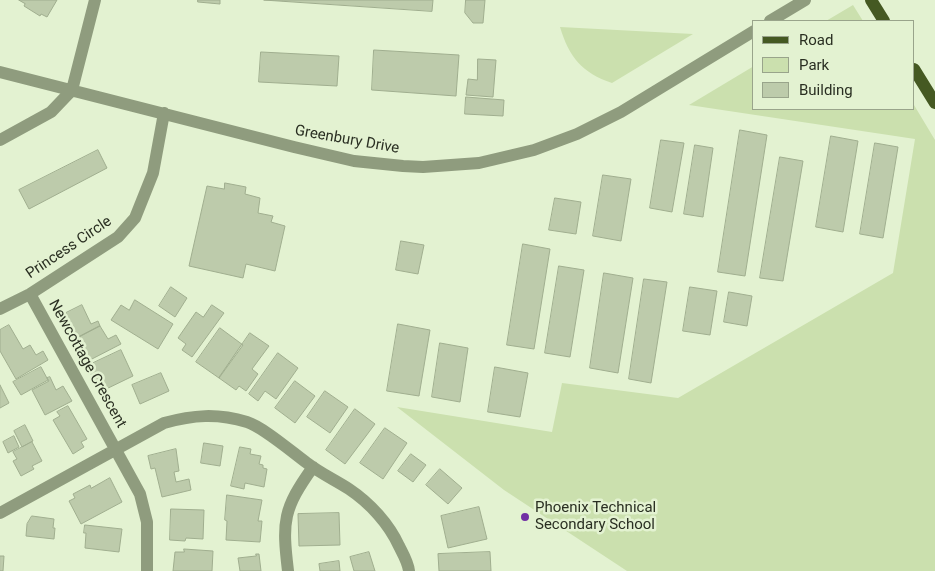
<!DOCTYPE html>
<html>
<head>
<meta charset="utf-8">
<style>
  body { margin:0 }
  #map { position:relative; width:935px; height:571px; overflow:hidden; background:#e3f2d1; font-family:Roboto,sans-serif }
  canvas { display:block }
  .legend { position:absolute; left:752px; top:20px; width:162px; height:90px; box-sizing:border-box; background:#e3f2d1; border:1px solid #99a48b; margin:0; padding:6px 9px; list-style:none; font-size:15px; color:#2a2f22 }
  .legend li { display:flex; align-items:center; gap:10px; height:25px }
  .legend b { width:25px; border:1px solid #99a48b }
</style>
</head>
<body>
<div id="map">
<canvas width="935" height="571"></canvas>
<ul class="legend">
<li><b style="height:6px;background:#455922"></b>Road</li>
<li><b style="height:14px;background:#cbe0ae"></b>Park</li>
<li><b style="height:14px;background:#bdcbab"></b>Building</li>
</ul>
</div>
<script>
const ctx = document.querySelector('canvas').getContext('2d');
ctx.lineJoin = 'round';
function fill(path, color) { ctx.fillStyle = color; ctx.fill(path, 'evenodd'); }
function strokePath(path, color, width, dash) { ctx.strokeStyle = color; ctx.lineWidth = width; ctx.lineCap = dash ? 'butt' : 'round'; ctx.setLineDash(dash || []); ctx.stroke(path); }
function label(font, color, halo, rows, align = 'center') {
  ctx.font = font + ' Roboto,sans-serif'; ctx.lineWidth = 5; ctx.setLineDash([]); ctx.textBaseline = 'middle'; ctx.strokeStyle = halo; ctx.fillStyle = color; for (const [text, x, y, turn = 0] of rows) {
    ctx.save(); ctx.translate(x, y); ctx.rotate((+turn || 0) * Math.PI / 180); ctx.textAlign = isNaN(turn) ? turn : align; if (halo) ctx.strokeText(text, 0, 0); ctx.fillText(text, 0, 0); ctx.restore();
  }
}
fill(new Path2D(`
  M853,5L863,21H826Z
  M560,27L693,34L612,83C582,73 569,57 560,27Z
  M754,66V109H914V105L935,140V571H627L504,490L397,407L552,432L562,383L678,398L893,273L915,139L689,105Z`), '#cbe0ae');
const building = new Path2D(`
  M19,0H57L47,17L41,14L40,16L24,6L25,4Z
  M198,0H220V4L198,2Z
  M264,0H433L432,11Z
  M466,0H485L483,23H473L465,13Z
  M374,50L459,55L456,96L372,90Z
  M261,52L339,56L337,86L259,82Z
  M478,59L496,60L493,97L466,95L468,79L477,80Z
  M466,97L504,100L503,116L465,114Z
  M740,130L767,135L745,276L718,272Z
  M831,136L858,141L843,232L816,227Z
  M661,140L684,143L672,212L650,208Z
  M875,143L898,147L883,238L860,234Z
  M695,145L713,148L703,217L684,214Z
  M98,150L107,168L29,209L19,190Z
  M780,157L803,161L783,281L760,278Z
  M603,175L631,179L621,241L593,236Z
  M225,183L246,187L245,194L260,198L258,213L273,216L271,222L285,226L275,271L246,264L243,278L189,266L207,186L224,189Z
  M555,198L581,202L576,234L549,230Z
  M401,241L424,245L418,274L396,270Z
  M523,244L550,249L534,349L507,345Z
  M559,266L584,270L570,357L545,353Z
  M604,273L633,278L618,373L590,368Z
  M644,279L667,282L651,383L629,379Z
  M171,287L187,298L175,317L159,306Z
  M690,287L717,291L710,335L683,331Z
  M729,292L752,296L747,326L724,322Z
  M135,300L173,324L158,349L111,320L121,305L129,310Z
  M82,305L91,324L98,321L100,326L77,338L66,313Z
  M212,305L224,313L192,357L182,350L186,344L178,338L196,312L203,317Z
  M398,324L430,330L419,396L387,391Z
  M9,325L23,349L30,345L36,355L43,351L48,360L16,379L0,351V330Z
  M100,326L108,339L116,335L121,344L88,361L77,338Z
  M220,328L243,345L219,378L196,362Z
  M250,333L269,346L252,369L258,374L246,391L239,386L236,390L219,378Z
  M440,343L468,348L460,402L432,397Z
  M121,350L133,376L100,392L87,366Z
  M278,353L298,368L276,399L265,391L258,401L249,394Z
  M41,367L48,380L21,395L13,382Z
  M495,367L528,373L520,417L488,412Z
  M161,373L169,391L140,404L132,385Z
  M50,377L56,390L63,386L72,401L45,415L32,390L49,381L47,378Z
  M295,381L315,396L295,423L275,408Z
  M0,385L9,403L0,408Z
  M325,391L348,407L330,433L307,417Z
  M68,406L87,439L81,442L84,447L73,454L53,420L60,416L57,412Z
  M355,409L375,424L345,464L326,450Z
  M25,425L33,441L22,447L14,431Z
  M385,428L407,443L383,479L360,463Z
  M14,436L19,447L8,453L3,442Z
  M32,442L42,461L32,466L34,469L21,476L13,461L17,459L13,452Z
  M204,443L223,446L220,466L201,463Z
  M240,447L251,449L250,454L261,456L259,464L263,465V468L267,469L264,487L245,483L244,489L231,486Z
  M176,449L179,471L174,472L176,482L189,479L191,490L162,497L155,468L151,469L148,456Z
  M411,454L426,465L413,482L398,471Z
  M440,469L462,488L448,504L426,485Z
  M110,478L122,502L81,524L69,501L75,498L73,494L90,485L91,488Z
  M227,495L262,500L258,521H262L260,542L226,540L227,521L225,520Z
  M479,507L487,539L448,548L441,516Z
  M171,509L204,510L203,539L186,538L185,541L170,540Z
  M339,513L340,545L299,546L298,514Z
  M32,516L54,519L53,528H55L54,539L26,536L27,524Z
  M85,525L122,529L119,552L85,548L86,533H84Z
  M184,549L213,551L212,571H173L175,552H184Z
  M369,552L375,571H354L350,557Z
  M490,552L491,571H439L438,554Z
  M256,554H259L261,571H240L238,558L256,556Z
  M0,556H4L3,571H0Z
  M339,561L340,571H320L319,564Z`);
fill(building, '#bdcbab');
strokePath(building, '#a0ae8f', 1);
strokePath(new Path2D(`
  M770,21L805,0
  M0,72L294,147L354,161L403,166L423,167L479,163L534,150L577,134L621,112L754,31
  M0,140L51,112L72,90L95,0
  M30,294L140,494L147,522V571
  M0,309L30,294L118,237L135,218L153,173L164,113
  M0,513L164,423C193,415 217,413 247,422C263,427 292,452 307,463C320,473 335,480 349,489C370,503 389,524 399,546C403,554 408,562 409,571
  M288,571C282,521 283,509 313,467`), '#8f9c7e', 12);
strokePath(new Path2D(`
  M871,0L884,21
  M914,69L935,103`), '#455922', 12);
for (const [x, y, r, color] of [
  [525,517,5,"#712fa4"]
]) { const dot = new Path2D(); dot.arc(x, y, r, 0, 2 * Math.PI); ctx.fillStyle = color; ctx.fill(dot); strokePath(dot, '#e3f2d1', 2); }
label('15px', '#2a2f22', '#e3f2d1', [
  ["Greenbury Drive",347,140,10],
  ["Princess Circle",69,248,-34],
  ["Newcottage Crescent",87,364,61]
]);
label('15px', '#2a2f22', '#e3f2d1', [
  ["Phoenix Technical",535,508],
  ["Secondary School",535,525]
], 'left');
</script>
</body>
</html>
